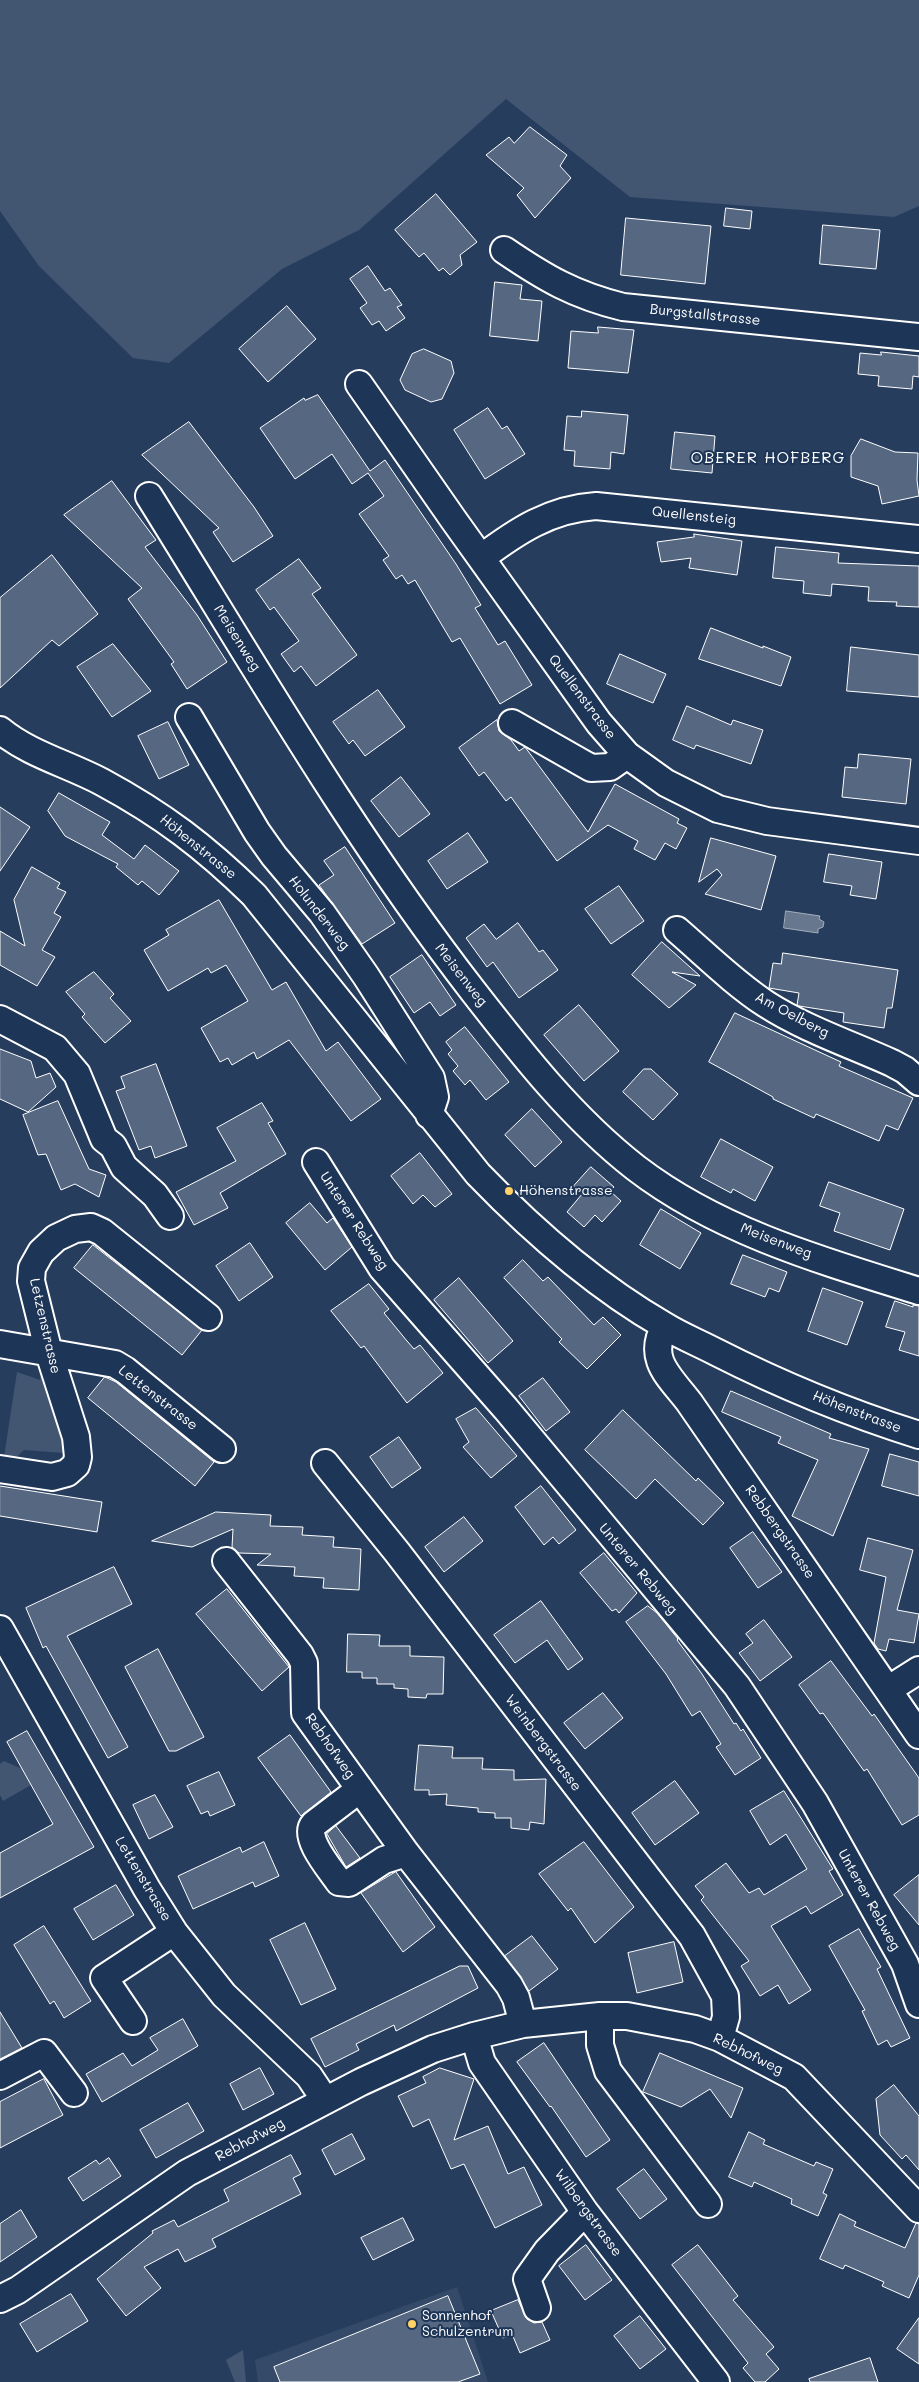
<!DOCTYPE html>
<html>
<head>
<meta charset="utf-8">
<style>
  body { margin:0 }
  canvas { display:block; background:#263d5e }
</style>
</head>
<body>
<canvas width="919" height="2382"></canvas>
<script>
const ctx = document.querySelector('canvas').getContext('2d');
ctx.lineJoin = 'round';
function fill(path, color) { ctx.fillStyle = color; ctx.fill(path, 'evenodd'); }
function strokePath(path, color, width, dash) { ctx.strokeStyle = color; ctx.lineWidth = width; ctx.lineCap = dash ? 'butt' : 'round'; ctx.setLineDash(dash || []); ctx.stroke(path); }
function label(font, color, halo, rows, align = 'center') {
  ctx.font = font + ' Mali,sans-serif'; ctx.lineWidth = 4; ctx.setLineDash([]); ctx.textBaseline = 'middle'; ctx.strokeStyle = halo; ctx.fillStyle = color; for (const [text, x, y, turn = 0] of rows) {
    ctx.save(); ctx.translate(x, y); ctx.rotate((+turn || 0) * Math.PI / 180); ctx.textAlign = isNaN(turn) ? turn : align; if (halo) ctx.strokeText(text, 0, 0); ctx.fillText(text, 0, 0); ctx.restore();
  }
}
fill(new Path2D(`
  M457,2287L488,2382H258L255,2360Z`), '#344a68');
fill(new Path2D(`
  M0,0H919V206L894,217L630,197L506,99L359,230L282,269L169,363L133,358L39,266L0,211Z
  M42,1365L50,1375L67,1458L64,1453L24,1450L8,1465L3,1464L17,1372L40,1380Z
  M4,1761L22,1769L31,1785L3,1801L0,1795V1764Z
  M243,2350L246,2382H235L226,2360Z`), '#425672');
const water = new Path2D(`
  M786,911L820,916L819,919L824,922L823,927L818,929V933L784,928Z`);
fill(water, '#67788e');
strokePath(water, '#a4aebb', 1);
const building = new Path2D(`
  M530,127L567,155L560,166L571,178L535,218L517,195L524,188L486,155L509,137L514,143Z
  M436,194L477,242L460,255L462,265L450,275L443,268L439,271L424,253L419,257L395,230Z
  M726,208L752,211L750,229L724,226Z
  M626,218L711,226L705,284L621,275Z
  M823,225L880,230L876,269L820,264Z
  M368,266L385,291L390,288L402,305L397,307L405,318L386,331L379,321L372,325L360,308L367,303L350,279Z
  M495,282L522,285L520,299L542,301L538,341L490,336Z
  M287,306L316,339L268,382L239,349Z
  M598,327L634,330L628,373L568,368L571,331L598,333Z
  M424,349L451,361L454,373L442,399L431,402L405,390L400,380L412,354Z
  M881,352L919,356V377L913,376L912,389L878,386L879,376L858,374L860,353L881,355Z
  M318,395L370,471L385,460L456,564L481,605L475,608L498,645L505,641L532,685L500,704L460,638L452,642L415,580L408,584L402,575L396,579L383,560L389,556L359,514L384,496L368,473L352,484L332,454L295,479L260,428L304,398L305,400Z
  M488,408L502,429L507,426L525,454L485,479L454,430Z
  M582,411L628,415L624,454L611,452L610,469L574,466L575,451L564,450L567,416L581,417Z
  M189,422L254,507L273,536L233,562L213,532L219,528L142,455Z
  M675,432L715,436L712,473L671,469Z
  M861,439L895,452L918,453L917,480L919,496L882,504L878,486L851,477V456Z
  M112,481L156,540L145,547L197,615L227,662L187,689L171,664L174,662L128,599L142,588L64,515Z
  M694,534L742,541L737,575L689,568L691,558L661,562L657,542L694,537Z
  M776,547L839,553L838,563L919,566V607L896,606L897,602L868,601L869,587L832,584L831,596L803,593L804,581L773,578Z
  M52,555L98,614L59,646L52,640L0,688V598Z
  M299,559L321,588L312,594L357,655L316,686L301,666L294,672L281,654L299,641L274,607L270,610L256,590Z
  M711,628L763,648V646L791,657L781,686L699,659Z
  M113,644L151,691L112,717L77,667Z
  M851,647L919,655V697L847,691Z
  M620,654L666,674L653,703L607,684Z
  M378,690L405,727L365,756L353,740L349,744L333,722Z
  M687,706L731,725L733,720L763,730L751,764L696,745L694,749L673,740Z
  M497,720L499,731L511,740L519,751L525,747L588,832L615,784L679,819L677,823L687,828L676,849L665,843L655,860L634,849L638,841L608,825L557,861L511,797L506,801L484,772L479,776L459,748Z
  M168,722L189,765L159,779L138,736Z
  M859,754L911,759L906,804L842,797L845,767L857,768Z
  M401,777L430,814L399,837L371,801Z
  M59,793L110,822L102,835L134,859L145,845L179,871L159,895L142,881L138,885L116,867L118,864L65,836L48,811Z
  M0,807L30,827L0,871Z
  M468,833L488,862L447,889L428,861Z
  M711,838L776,856L761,910L705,894L722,875L717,869L699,882Z
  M345,847L395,923L362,944L319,885L334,875L324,861Z
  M829,854L882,862L876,899L850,895L852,886L824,882Z
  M32,867L60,883L57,888L66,892L54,913L61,917L42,950L55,957L37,986L0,965V931L25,946L14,900Z
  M619,886L644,921L611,944L585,909Z
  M219,900L272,990L286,982L326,1051L338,1042L381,1099L351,1121L289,1040L257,1059L254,1052L232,1065L228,1058L220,1062L201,1028L248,1001L226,965L211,973L208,968L168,991L144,950L169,935L166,930Z
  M518,923L539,952L543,950L558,970L519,998L493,962L487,967L466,938L484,924L496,939Z
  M662,942L700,976L672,972L696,985L669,1008L632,975Z
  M783,953L898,970L892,1008H887L884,1028L843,1022L844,1013L799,1006L797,1005L799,993L769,988L773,963L781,964Z
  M422,955L456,1005L440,1016L430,1002L414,1013L390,977Z
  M94,972L114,994L110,998L131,1021L105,1043L82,1017L85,1014L66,992Z
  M579,1005L619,1051L584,1081L544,1035Z
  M735,1013L841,1062L839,1066L913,1098L898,1130L886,1125L879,1141L816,1114L814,1118L773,1099V1097L709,1062Z
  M465,1027L509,1082L486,1100L470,1080L465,1085L453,1071L458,1066L448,1054L452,1050L446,1042Z
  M0,1049L31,1061L36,1078L50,1073L56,1087L28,1112L0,1099Z
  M156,1064L187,1146L155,1158L151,1146L139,1150L116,1091L125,1088L121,1077Z
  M644,1069H651L678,1094L653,1120L623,1092Z
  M58,1101L89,1169L106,1175L99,1197L75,1184L61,1190L46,1154L38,1155L23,1115Z
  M262,1103L273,1121L268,1123L286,1154L220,1193L228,1208L194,1225L176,1192L236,1161L217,1128Z
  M532,1109L562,1142L535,1167L505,1135Z
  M721,1139L773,1167L755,1201L733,1189L731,1193L701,1177Z
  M420,1153L452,1194L435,1207L423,1195L413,1204L391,1176Z
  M591,1167L614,1187L610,1191L621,1201L602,1222L595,1215L584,1227L567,1212L583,1193L574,1186Z
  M829,1182L904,1209L890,1250L834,1231L840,1213L820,1206Z
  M310,1203L327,1223L333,1218L352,1247L325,1270L286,1223Z
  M661,1209L701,1233L680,1269L640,1245Z
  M250,1243L273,1277L239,1301L216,1266Z
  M93,1245L202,1330L182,1355L74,1268Z
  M743,1255L787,1272L779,1292L769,1288L765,1297L731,1284Z
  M523,1260L543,1281L548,1277L594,1325L603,1317L621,1335L587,1369L559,1342L562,1339L504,1278Z
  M459,1278L513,1341L488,1363L434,1300Z
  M369,1284L389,1309L384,1313L407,1341L414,1349L420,1345L443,1373L407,1403L364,1346L361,1348L331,1311Z
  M823,1288L863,1302L847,1345L808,1331Z
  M895,1301L913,1307V1305L919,1306V1356L899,1350L905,1332L886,1327Z
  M105,1377L116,1382L214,1462L195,1486L88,1398Z
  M543,1378L570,1412L546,1431L519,1396Z
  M731,1391L831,1434L829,1438L869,1449L833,1536L792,1516L818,1460L778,1443L781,1437L722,1412Z
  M476,1408L517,1456L491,1478L463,1447L469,1442L456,1419Z
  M623,1410L696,1481L698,1478L724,1503L703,1525L655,1479L636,1499L585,1450Z
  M399,1437L421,1468L392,1488L370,1457Z
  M890,1454L919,1462V1496L882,1486Z
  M0,1486L102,1502L97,1532L0,1516Z
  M541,1486L576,1530L559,1544L553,1537L544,1545L515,1507Z
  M216,1512L271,1515L270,1526L303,1527L302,1535L334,1537L333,1547L361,1549L359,1590L323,1588L324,1578L294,1576L295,1567L257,1565L271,1554L239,1553L232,1547L233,1529L192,1547L152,1541Z
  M464,1517L483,1541L444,1572L425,1547Z
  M753,1532L782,1572L758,1588L730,1548Z
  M868,1538L913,1550L897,1610L919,1614L914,1643L889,1639L886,1651L878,1649L874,1643L886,1577L860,1570Z
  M604,1553L637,1593L619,1613L616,1609L612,1611L580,1573Z
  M114,1567L132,1604L67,1636L128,1747L108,1758L46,1646L43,1648L26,1608Z
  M227,1589L289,1667L262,1691L196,1614Z
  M541,1601L583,1659L568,1670L547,1640L515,1663L494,1635Z
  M648,1606L657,1613L678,1639L677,1640L702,1674L734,1724L736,1723L741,1731L743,1729L761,1758L735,1775L716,1747L721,1744L700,1711L692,1716L666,1674L626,1622Z
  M764,1620L792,1657L760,1681L739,1653L753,1643L746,1634Z
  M348,1634L380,1635L379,1646H410V1656L444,1657L443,1694H427L426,1698L408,1697V1689L394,1688V1684H377V1678H362V1672H347Z
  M158,1649L204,1737L176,1751H169L125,1667Z
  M831,1661L872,1716L874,1714L919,1778V1815L902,1825L867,1769L864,1771L823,1713L820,1714L799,1685Z
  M603,1693L623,1718L585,1749L564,1723Z
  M27,1731L94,1847L0,1898V1853L53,1824L7,1742Z
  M290,1735L331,1792L301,1816L258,1758Z
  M419,1745L453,1747L452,1758H483L482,1769L514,1770V1780L546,1779L544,1824L530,1822L529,1830L511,1828V1818H495V1813L478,1812V1808L446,1805L447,1794L429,1795V1790H415Z
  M219,1772L235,1805L210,1816L208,1811L201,1814L187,1786Z
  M675,1781L699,1813L655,1845L632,1813Z
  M784,1791L833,1869L829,1871L843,1895L811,1914L806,1906L771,1926L811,1990L789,2004L778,1985L760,1996L741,1966L749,1961L701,1900L704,1897L695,1886L726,1863L749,1893L759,1888L764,1895L807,1869L786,1834L770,1845L750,1811Z
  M155,1795L173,1827L149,1839L133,1805Z
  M336,1826L360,1858L346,1867L327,1834Z
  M264,1842L279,1876L255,1887L253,1882L193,1909L178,1876L240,1847L242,1852Z
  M584,1842L634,1907L595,1943L571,1908L568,1911L539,1874Z
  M396,1872L435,1927L403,1952L361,1893Z
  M919,1875V1925L894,1895Z
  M116,1885L134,1915L93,1940L74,1909Z
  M305,1923L336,1989L301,2005L270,1940Z
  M44,1926L91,2001L64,2018L54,2001L50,2004L14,1945Z
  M859,1929L881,1967L877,1969L910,2038L891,2047L887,2040L878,2045L862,2011L865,2010L829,1946Z
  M532,1936L558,1969L529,1991L505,1956Z
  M674,1942L683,1982L637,1993L628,1953Z
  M460,1966H468L478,1988L396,2031L394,2025L356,2044L359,2050L325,2067L311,2039Z
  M0,2012L22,2048L0,2059Z
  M183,2019L198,2046L102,2102L86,2074L123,2053L132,2066L158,2050L150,2038Z
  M544,2043L610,2140L586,2157L551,2106L550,2107L517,2062Z
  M660,2053L743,2088L731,2118L710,2089L681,2107L643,2092Z
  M260,2068L274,2094L243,2110L230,2084Z
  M440,2068L474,2079L454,2140L488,2126L508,2174L524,2167L542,2205L495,2228L464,2164L451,2169L429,2119L413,2127L398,2096L426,2083L423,2077Z
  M44,2079L63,2115L0,2148V2102Z
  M894,2085L919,2116V2170L906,2155L902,2159L880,2135L876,2099Z
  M188,2103L204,2131L156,2158L140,2130Z
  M749,2132L765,2140L763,2144L814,2166L816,2162L833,2169L823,2193L827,2195L818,2216L791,2204L792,2199L754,2182L752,2187L729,2177Z
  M352,2134L365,2159L335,2175L322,2150Z
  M291,2155L301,2174L293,2178L301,2194L212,2239L216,2247L185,2262L178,2249L144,2267L161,2288L126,2316L97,2279L153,2233L152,2231L174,2220L178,2227L229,2201L224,2190Z
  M109,2158L121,2176L83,2201L68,2178L96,2160L99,2164Z
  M644,2169L667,2199L640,2219L617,2189Z
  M21,2210L37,2237L0,2262V2224Z
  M840,2214L856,2222L854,2226L905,2248L916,2223L919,2224V2275L909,2298L882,2286L884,2282L845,2265L843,2269L820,2259Z
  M403,2218L414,2240L373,2260L361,2238Z
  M586,2245L612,2280L585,2300L559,2266Z
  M698,2245L738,2296L733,2300L774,2347L766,2354L779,2369L765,2382H755L743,2368L748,2363L672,2265Z
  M71,2294L88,2321L37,2352L20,2324Z
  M448,2296L480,2374L458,2382H280L274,2367Z
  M518,2300L527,2319L534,2323L542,2322L550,2340L520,2353L512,2334L503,2338L491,2311Z
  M640,2316L666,2349L640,2369L614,2336Z
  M919,2318V2364L897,2349Z
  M870,2358L878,2382H810L809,2379Z`);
fill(building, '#556781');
strokePath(building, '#fff', 1);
const minor = new Path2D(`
  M504,250C545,278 574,295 623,307L919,337
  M359,384L453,519L599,723L627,755L666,783L718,809L767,821L919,841
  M149,496C253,663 352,835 473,991C522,1054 572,1118 636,1168C718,1231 822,1261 919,1291
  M481,558C517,531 550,509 596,506L919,539
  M189,717L257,832L274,856L322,913L366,976L431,1078L435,1097L429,1115
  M512,723L591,768L610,767L627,755
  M0,730C29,754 68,764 102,782C163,815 205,847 254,895L478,1174C532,1230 597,1287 665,1326C681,1336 699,1343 716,1352C781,1385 849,1413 919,1435
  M677,930C706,955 734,983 766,1004C805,1029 850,1044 892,1063L905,1070L919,1082
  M0,1019L55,1048L77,1074L104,1139L113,1146L124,1167L155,1195L170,1216
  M316,1162L382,1268L506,1409L737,1686L815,1803L905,1964L919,2004
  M665,1326C646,1359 670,1377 689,1402L919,1735
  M0,1344L115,1364L125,1370L222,1449
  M325,1463L397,1552L692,1936L725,1996L726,2017L720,2038
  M0,1469L52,1477L67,1473L76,1465L78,1457L76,1437L49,1353L31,1281L32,1268L41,1252L56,1238L75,1229L91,1227L102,1232L208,1317
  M226,1561L300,1655L304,1663L305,1713L406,1853L509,1985L516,1998L523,2024
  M0,1629L147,1889L174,1932L224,1995L309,2076L325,2100
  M889,1689L919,1670
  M360,1789L314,1824C302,1837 331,1870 339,1882L349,1883L384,1860L406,1853
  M600,2016V2045L608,2071L708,2204
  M133,2021L104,1978L174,1932
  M474,2036L482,2063L585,2212L716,2382
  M0,2076L44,2053L74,2093
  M0,2299L18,2290L187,2173L361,2082L433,2049L474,2036L523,2024L600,2016H627L695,2029L720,2038L794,2077L919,2209
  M537,2308L527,2279L547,2251L585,2212`);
strokePath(minor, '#fff', 30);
strokePath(minor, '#1d3557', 26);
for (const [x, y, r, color] of [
  [509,1191,5,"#ffd166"],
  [412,2324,5,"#ffd166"]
]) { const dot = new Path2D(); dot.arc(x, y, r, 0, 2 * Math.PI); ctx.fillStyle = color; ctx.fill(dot); strokePath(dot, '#1d3557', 2); }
label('14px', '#fff', '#1d3557', [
  ["Burgstallstrasse",705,315,6],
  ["Quellensteig",694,516,6],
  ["Meisenweg",237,638,58],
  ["Quellenstrasse",582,697,53],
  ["Höhenstrasse",198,847,39],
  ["Holunderweg",319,913,52],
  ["Meisenweg",461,975,52],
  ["Am Oelberg",792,1015,28],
  ["Unterer Rebweg",354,1221,57],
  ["Meisenweg",776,1241,21],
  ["Letzenstrasse",45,1326,77],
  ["Lettenstrasse",158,1398,38],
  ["Höhenstrasse",857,1412,21],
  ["Rebbergstrasse",780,1532,55],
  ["Unterer Rebweg",638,1569,50],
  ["Weinbergstrasse",543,1743,53],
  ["Rebhofweg",330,1746,55],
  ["Lettenstrasse",143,1879,59],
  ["Unterer Rebweg",869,1900,61],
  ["Rebhofweg",748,2054,26],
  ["Rebhofweg",250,2140,-28],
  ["Wilbergstrasse",588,2213,54]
]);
label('14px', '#fff', '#1d3557', [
  ["Höhenstrasse",519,1191],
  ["Sonnenhof",422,2316],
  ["Schulzentrum",422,2332]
], 'left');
ctx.letterSpacing = '1px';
label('16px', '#fff', '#1d3557', [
  ["OBERER HOFBERG",768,458]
]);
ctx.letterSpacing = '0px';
</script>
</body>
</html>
